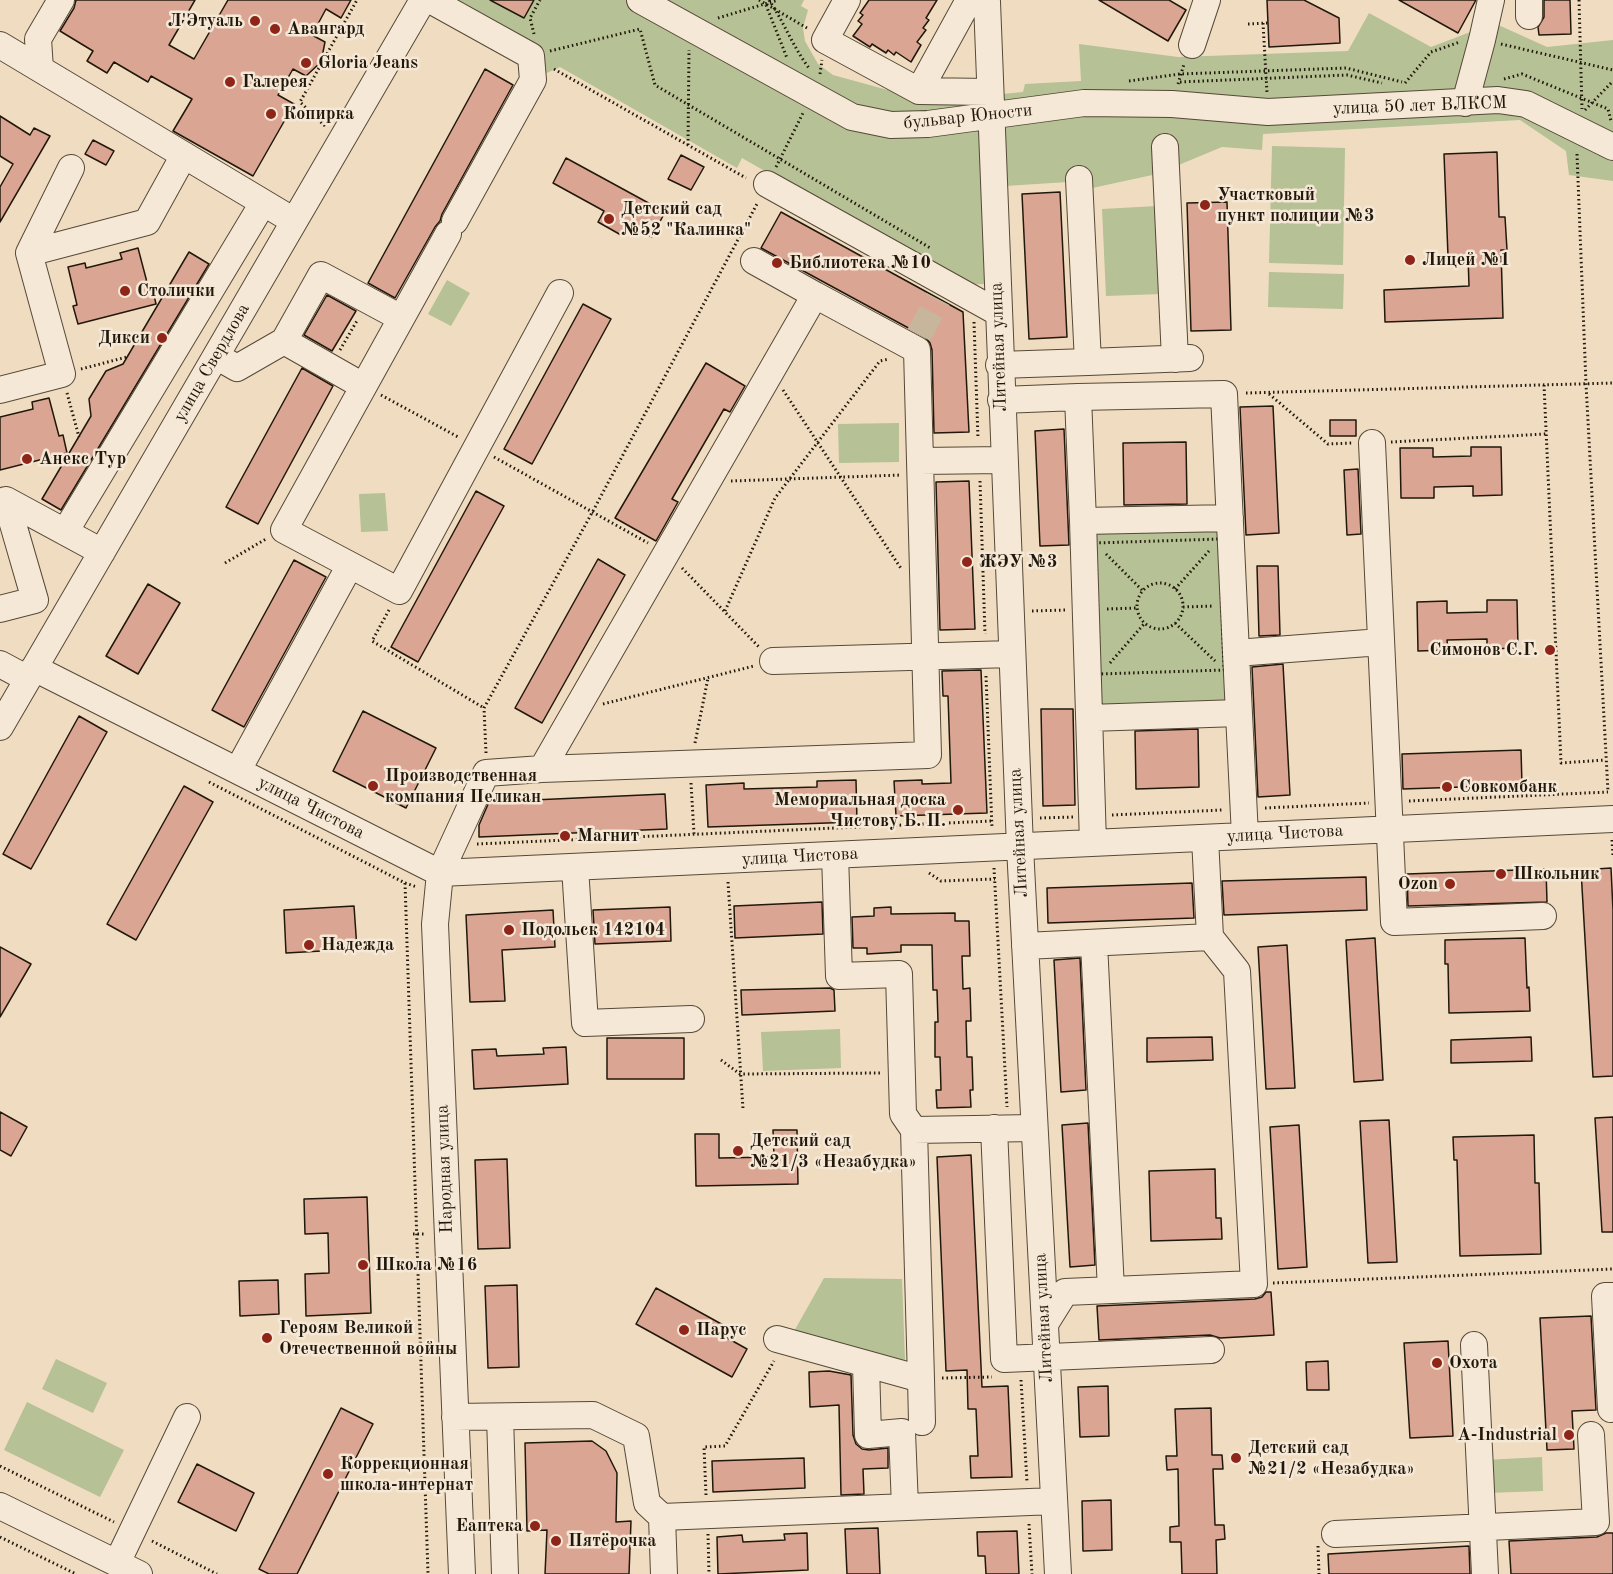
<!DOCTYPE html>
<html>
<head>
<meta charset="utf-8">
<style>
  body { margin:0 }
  canvas { display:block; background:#f0dcc0 }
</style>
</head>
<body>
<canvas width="1613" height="1574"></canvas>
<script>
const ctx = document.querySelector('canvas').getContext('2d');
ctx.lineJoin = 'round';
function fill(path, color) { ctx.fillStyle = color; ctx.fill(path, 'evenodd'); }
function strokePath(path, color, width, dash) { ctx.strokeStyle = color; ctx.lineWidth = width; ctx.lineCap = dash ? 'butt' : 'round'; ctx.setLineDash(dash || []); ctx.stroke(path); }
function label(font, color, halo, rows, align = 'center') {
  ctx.font = font + ' "Old Standard TT",serif'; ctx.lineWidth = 5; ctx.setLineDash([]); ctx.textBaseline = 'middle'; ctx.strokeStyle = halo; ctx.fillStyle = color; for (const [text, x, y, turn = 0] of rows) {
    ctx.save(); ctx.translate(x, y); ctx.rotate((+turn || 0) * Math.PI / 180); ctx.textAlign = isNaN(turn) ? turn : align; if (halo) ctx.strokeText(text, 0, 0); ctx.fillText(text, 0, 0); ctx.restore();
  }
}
fill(new Path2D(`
  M439,0H804L801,6L808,10L803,28L805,41L818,64L833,75L906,95L972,97L1023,92L1025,84L1081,81L1079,44L1178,57L1348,51L1369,13L1431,47L1494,23L1547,47L1613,40V181L1569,175L1566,151L1520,120L1263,134L1262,150L1222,147L1157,174L1083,190L1068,182L1005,186V283L965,285L742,158L737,168L560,67L542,75Z
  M1272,146L1345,148L1343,265L1269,263Z
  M1157,206L1161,294L1106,296L1102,209Z
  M1269,272L1344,274L1343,309L1268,307Z
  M447,280L470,293L451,326L428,314Z
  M899,423V462L839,463L838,424Z
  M385,493L388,531L361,532L359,494Z
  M1228,525L1234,705L1092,710L1086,531Z
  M840,1029L841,1068L763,1071L761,1032Z
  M824,1278L902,1279L905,1360L792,1335Z
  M56,1359L107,1383L93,1413L42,1389Z
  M27,1402L124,1450L100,1497L4,1450Z
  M1542,1457L1543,1491L1487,1493L1485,1460Z`), '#b6c195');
const building = new Path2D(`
  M76,0H195L169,45L194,59L228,0H351L341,18L326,9L312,35L325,42L321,62L306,76L293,69L278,95L294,104L253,176L173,131L192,99L151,76L148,82L114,62L107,73L87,61L93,51L60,31L74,8Z
  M490,0H534L524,18Z
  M869,0H937L926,18L929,20L923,28L926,30L917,42L921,45L911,62L896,52L894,55L888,50L886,53L872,44L870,47L853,36L862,24L858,21L863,15L860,13Z
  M1099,0H1169L1186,10L1168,41Z
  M1267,0H1304L1339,18L1340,43L1269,47Z
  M1399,0H1476L1458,33Z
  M1544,0H1570L1571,34L1539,35L1538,27L1544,17Z
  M485,69L513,85L442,214L440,221L435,227L395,298L368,283Z
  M0,116L30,135L34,128L50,136L0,222V187L13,164L0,156Z
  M93,140L114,151L106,165L85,154Z
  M1497,152L1499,217H1505L1507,250H1501L1503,318L1385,322L1384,290L1469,286L1468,256H1448L1444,154Z
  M681,155L704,167L691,190L668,179Z
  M566,158L665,212L652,237L627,223L621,235L598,222L604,211L553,183Z
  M1060,192L1067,337L1029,339L1022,194Z
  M1227,202L1231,330L1191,331L1187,203Z
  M781,212L963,312L969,432L934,433L932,350L930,343L925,337L761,248Z
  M138,248L148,286H152L156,304L78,324L73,306L77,305L68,267L85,263L86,268L122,259L120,253Z
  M189,252L209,264L61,510L42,499L91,416L89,399L106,371L123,364Z
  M327,295L356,311L332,351L304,335Z
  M583,304L611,319L532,464L504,449Z
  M706,363L745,386L730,412L724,409L672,499L678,502L656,541L615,518Z
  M302,368L333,386L258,524L226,507Z
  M49,398L59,436L63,435L67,453L0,470V417L33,409L32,402Z
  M1273,406L1279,533L1246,535L1240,407Z
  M1330,420H1356V436H1330Z
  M1064,429L1069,545L1040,546L1035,431Z
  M1186,442L1187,504L1124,505L1123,443Z
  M1471,447H1501L1502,495L1473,496V486L1434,487V498H1401L1400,448H1433V457L1471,456Z
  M1358,469L1361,534L1347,535L1344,470Z
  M969,481L975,629L940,630L936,482Z
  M476,491L504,506L418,662L391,647Z
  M598,559L625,575L542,723L515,708Z
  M294,560L326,577L244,727L212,710Z
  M1257,566H1278L1280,635L1259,636Z
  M148,584L180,603L138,674L106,656Z
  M1487,600H1517L1518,648L1487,649V639L1447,640L1448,650L1418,651L1417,602L1447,601V613L1487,612Z
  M1283,664L1290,795L1258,797L1252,667Z
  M981,670L987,813L896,816L894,781L922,780V784L951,783L948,696H943L942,671Z
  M1041,709H1073L1075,805L1043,806Z
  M363,711L436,748L406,808L333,771Z
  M79,716L107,732L31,869L3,854Z
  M1198,729L1199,787L1136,789L1135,731Z
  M1521,750L1522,785L1403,789L1402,754Z
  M856,780L857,822L708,827L706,785L744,783V789L817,787V781Z
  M184,786L213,802L136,940L107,924Z
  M665,794L667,829L479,837V825L489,802Z
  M1611,868L1613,910V1076L1593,1077L1581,870Z
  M1546,869L1547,902L1408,906L1407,874Z
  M1366,877L1367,910L1224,915L1222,881Z
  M1192,883L1194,918L1048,923L1047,888Z
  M822,902L823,934L735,938L734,906Z
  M354,906L357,949L286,953L284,910Z
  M670,907L671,941L595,944L593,910Z
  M891,907V914L955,913V921H969L970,956H962L963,989L970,988L971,1021H966L967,1057H972L973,1090H970L971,1107L937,1108L936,1090H941L940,1057H935V1022H938L937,990H933L932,945H901V952L867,954V948H853L852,917L874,916V908Z
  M553,910L555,947L502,950L505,1001L470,1002L466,915Z
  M1375,938L1383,1080L1354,1082L1346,940Z
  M1525,938L1527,988L1529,987L1530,1011L1449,1013L1448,964H1445V940Z
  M1287,945L1295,1088L1266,1089L1258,947Z
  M0,947L31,964L0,1017Z
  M1080,958L1086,1090L1061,1092L1054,960Z
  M830,988L834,990L835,1011L742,1015L741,990Z
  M1212,1037L1213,1060L1147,1062V1038Z
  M1531,1037L1532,1061L1451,1063V1040Z
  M607,1038H684V1079H607Z
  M566,1047L568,1084L474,1089L472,1050L496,1049L497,1056L544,1054L543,1048Z
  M0,1112L27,1127L11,1156L0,1150Z
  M1613,1117V1232H1602L1595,1118Z
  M1389,1120L1397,1262L1368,1263L1360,1121Z
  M1088,1123L1095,1265L1070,1267L1062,1125Z
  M1299,1125L1307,1267L1278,1269L1270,1127Z
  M773,1130H797L798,1184L696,1186L695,1134H719V1158L774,1157Z
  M1534,1135L1535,1183H1539L1541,1254L1460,1256L1457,1160H1454L1453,1137Z
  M971,1155L982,1387L1008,1386L1012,1477L971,1478L970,1456H978L976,1409H968L967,1370L946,1371L937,1157Z
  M507,1159L510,1248L478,1249L475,1160Z
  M1215,1169L1216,1218H1221L1222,1239L1151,1241L1149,1171Z
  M367,1197L371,1313L306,1316L305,1274L329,1273L328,1233L305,1234L304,1199Z
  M278,1280L279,1314L240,1316L239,1281Z
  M517,1285L519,1367L488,1368L485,1286Z
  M656,1288L725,1326L720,1334L747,1349L732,1377L636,1324Z
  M1266,1292H1271L1274,1335L1220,1338L1210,1335L1099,1340L1097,1306L1255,1299L1262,1297Z
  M1591,1316L1596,1410L1572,1411L1574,1449L1547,1450L1540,1318Z
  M1448,1341L1453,1436L1410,1438L1404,1343Z
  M1328,1361L1329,1390H1307L1306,1362Z
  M829,1371L851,1375L853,1435L856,1444L862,1449L869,1450L888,1448V1468L863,1469L864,1494L841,1495L839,1405L810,1407L809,1372Z
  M1108,1386L1109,1436L1080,1437L1078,1387Z
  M341,1408L373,1424L297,1574H269L259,1569Z
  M1211,1408L1212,1455H1222L1223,1469H1213L1215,1525H1224L1225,1539L1216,1540L1217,1574H1182L1181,1542H1170V1527L1179,1526L1178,1469L1167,1470L1166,1456H1177L1175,1409Z
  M592,1441L606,1451L617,1473L616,1522L631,1521L629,1574H545L547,1530L527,1531L525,1443Z
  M804,1458L805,1488L713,1492L712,1461Z
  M197,1464L254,1493L236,1531L178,1502Z
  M1111,1500L1112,1550L1083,1551L1082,1501Z
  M878,1528L880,1574H847L845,1529Z
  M1017,1531L1019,1574H986L985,1556H978L977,1532Z
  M807,1533L808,1570L718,1574L717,1537L742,1535L743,1542L785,1540L784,1534Z
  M1606,1533H1613V1574H1511L1509,1541L1597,1537Z
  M1469,1546L1470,1574H1329L1328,1554Z`);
fill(building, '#dba593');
strokePath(building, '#21180b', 1.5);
strokePath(new Path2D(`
  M919,335L938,299`), '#c7b59c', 26, [26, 13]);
const minor = new Path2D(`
  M430,0L531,56L533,80L455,221
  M640,0L852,117L891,125L928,124L1084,103L1172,104L1268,112L1498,100L1526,104L1613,147
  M847,0L825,40L919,91L969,0
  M983,0L987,2L1020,847L1058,1574
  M1529,0V16
  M0,45L294,221
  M1192,45L1207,0
  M40,69L38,39L61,0
  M919,91L989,92
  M1465,103L1482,40L1491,0
  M1165,147L1175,359
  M767,184L997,312
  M29,253L71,168
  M754,261L815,295
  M284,341L321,275L401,318
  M216,356L237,368L284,341L363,386
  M1088,362L1190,358
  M999,365L1088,362L1079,179
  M0,390L62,374L29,253L147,222L184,155
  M1078,397L1224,394L1236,653L1381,642
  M1001,400L1078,397L1083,521L1230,518
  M1372,443L1394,922L1543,916
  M920,461L928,755L542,769L815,295L917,350L920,461L1003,460
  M0,502L6,500L102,552
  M1083,521L1093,843
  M65,532L263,203
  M350,565L284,530L448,234
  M0,609L35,600L6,500
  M1236,653L1245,836
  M773,661L1011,654
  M0,664L28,679
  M34,668L440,873L1613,819
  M1089,718L1239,713
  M0,727L423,0
  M238,770L350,565L399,591L560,293
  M1205,838L1210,937
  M835,855L839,976L899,974L903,1114L914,1130
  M575,867L585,1023L691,1019
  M1094,943L1111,1290
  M1025,946L1210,937L1237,971L1254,1284L1065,1292L1045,1324
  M994,1128L1004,1359L1211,1350
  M777,1339L921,1379L914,1130L1034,1128
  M1474,1345L1485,1574
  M866,1365L868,1435L902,1432L905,1507
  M921,1379L922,1422
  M1611,1409L1605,1296H1613
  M455,1417L593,1415L636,1436L647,1503L662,1517
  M500,1417L505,1574
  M0,1506L139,1574
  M1335,1534L1596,1522L1591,1435
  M117,1563L187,1417
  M462,1574L435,924L440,873L486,773L542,769
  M664,1574L662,1517L1054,1501`);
strokePath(minor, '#554938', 28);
strokePath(new Path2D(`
  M759,0L807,28
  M769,0C784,22 793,47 809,68
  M1579,0L1582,109
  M766,5L787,58
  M718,18L778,0
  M1263,23L1267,93
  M1248,24L1268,23
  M534,34L530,18L540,0
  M1501,44L1613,70
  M550,51L640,29L655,85L932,249
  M554,69L746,178
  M820,74L822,60
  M1504,79L1522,74L1608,109L1611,121
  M1129,81L1180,74L1346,68L1402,82
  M1180,82L1347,75L1382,83
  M1405,83L1431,52L1460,42
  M1178,84L1184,64
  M1585,110L1613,81
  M325,126L300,102L357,0
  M688,145L689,50
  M1577,154L1586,384L1608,792
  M776,167L803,113
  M974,322L978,439
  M340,350L358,319
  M81,369L127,357
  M1544,385L1561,763L1605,760
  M783,390L902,570
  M67,393L79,437
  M1246,393L1613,383
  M1269,394L1328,444L1352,443
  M381,395L460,438
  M1391,442L1546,434
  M494,457L648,543
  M731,481L901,475
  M980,481L985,634
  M1220,539L1224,670L1099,674L1095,543Z
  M1106,554L1143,591
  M225,563L266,539
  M682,568L759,647
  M1137 606a23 23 0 1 1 46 0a23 23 0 1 1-46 0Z
  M1175,589L1209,551
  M1183,607L1214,606
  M1107,609L1137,608
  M389,610L372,641L484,708
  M725,611L775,498L880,361L889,359
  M1032,611L1065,610
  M1175,623L1215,661
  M1110,663L1144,624
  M986,676L992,828
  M603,704L754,666
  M695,743L708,678
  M486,753L484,708L593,511L758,202
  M209,782L405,883L428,1574
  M691,783L694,834
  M1409,801L1608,792
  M1265,808L1369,803
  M1112,815L1222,810
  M1040,818L1073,817
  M1612,840L1613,856
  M477,844L992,821
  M994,868L1007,1107
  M929,873L941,881L995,879
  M728,882L743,1109
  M405,883L417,887
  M721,1060L740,1074L882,1073
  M413,1234H426
  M1273,1283L1613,1269
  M942,1378L992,1377
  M1021,1380L1027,1482
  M0,1466L114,1522
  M706,1495L704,1447L725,1446L774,1361
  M1029,1524L1032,1574
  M708,1534L709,1574
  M0,1537L76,1574
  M152,1541L217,1574
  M1318,1546L1319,1574`), '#21180b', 3, [1.5, 3]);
strokePath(minor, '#f5e8d6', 26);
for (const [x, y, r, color] of [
  [255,21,6,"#8f2418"],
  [275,29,6,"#8f2418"],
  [306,63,6,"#8f2418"],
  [230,82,6,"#8f2418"],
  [271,114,6,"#8f2418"],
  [1205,205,6,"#8f2418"],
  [609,219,6,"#8f2418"],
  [1410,260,6,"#8f2418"],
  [777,263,6,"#8f2418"],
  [125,291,6,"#8f2418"],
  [162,338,6,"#8f2418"],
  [27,459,6,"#8f2418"],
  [967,562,6,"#8f2418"],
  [1550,650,6,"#8f2418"],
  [373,786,6,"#8f2418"],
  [1447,787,6,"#8f2418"],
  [958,810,6,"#8f2418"],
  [565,836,6,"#8f2418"],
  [1501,874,6,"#8f2418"],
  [1450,884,6,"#8f2418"],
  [509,930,6,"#8f2418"],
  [309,945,6,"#8f2418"],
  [738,1151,6,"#8f2418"],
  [363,1265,6,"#8f2418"],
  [684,1330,6,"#8f2418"],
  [267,1338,6,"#8f2418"],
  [1437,1363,6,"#8f2418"],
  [1569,1435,6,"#8f2418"],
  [1236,1458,6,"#8f2418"],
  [328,1474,6,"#8f2418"],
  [535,1526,6,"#8f2418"],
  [556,1541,6,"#8f2418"]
]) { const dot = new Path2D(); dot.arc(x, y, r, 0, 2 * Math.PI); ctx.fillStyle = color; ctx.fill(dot); strokePath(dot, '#f5e8d6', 2); }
label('bold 18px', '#21180b', '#f5e8d6', [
  ["Л'Этуаль",243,21,"right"],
  ["Авангард",287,29],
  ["Gloria Jeans",318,63],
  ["Галерея",242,82],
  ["Копирка",283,114],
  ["Участковый",1217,195],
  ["пункт полиции №3",1217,216],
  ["Детский сад",621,209],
  ["№52 \"Калинка\"",621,230],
  ["Лицей №1",1422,260],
  ["Библиотека №10",789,263],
  ["Столички",137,291],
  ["Дикси",150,338,"right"],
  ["Анекс Тур",39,459],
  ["ЖЭУ №3",979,562],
  ["Симонов С.Г.",1538,650,"right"],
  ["Производственная",385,776],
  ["компания Пеликан",385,797],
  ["Совкомбанк",1459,787],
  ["Мемориальная доска",946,800,"right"],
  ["Чистову Б. П.",946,821,"right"],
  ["Магнит",577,836],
  ["Школьник",1513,874],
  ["Ozon",1438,884,"right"],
  ["Подольск 142104",521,930],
  ["Надежда",321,945],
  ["Детский сад",750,1141],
  ["№21/3 «Незабудка»",750,1162],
  ["Школа №16",375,1265],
  ["Героям Великой",279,1328],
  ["Отечественной войны",279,1349],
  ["Парус",696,1330],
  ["Охота",1449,1363],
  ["A-Industrial",1557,1435,"right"],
  ["Детский сад",1248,1448],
  ["№21/2 «Незабудка»",1248,1469],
  ["Коррекционная",340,1464],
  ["школа-интернат",340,1485],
  ["Еаптека",523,1526,"right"],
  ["Пятёрочка",568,1541]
], 'left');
label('18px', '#21180b', '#f5e8d6', [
  ["улица 50 лет ВЛКСМ",1420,106,-2],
  ["бульвар Юности",968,117,-6],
  ["Литейная улица",999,347,-92],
  ["улица Свердлова",212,363,-60],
  ["улица Чистова",311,808,27],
  ["Литейная улица",1019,833,-93],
  ["улица Чистова",1285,834,-3],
  ["улица Чистова",800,857,-3],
  ["Народная улица",445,1169,-92],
  ["Литейная улица",1044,1318,-93]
]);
</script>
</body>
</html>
